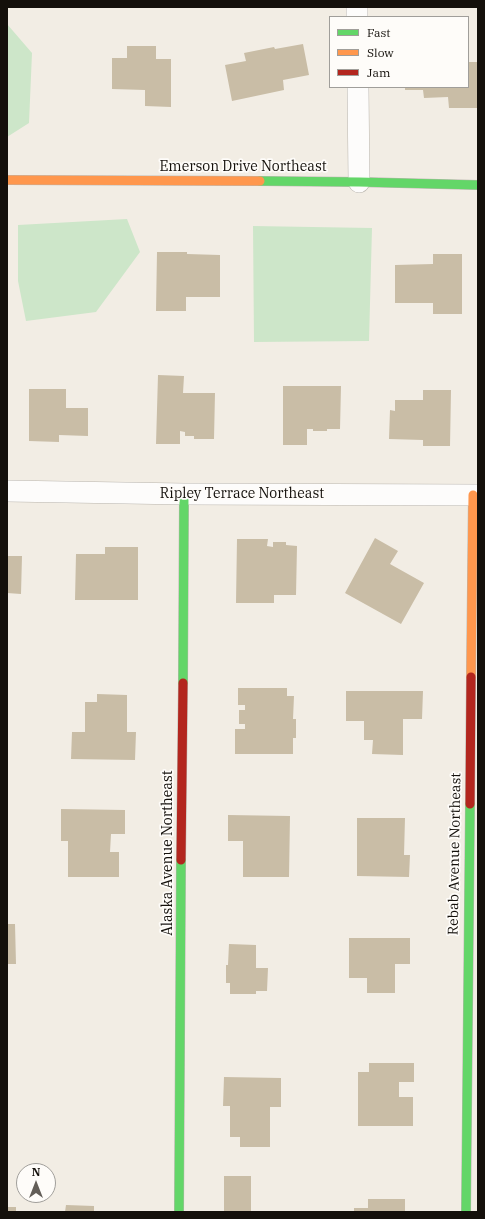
<!DOCTYPE html>
<html>
<head>
<meta charset="utf-8">
<style>
  body { margin:0 }
  #map { position:relative; width:485px; height:1219px; overflow:hidden; background:#f2ede4; font-family:"IBM Plex Serif",serif }
  canvas { display:block }
  .frame { position:absolute; inset:0; border:8px solid #14100b; pointer-events:none }
  .legend { position:absolute; left:329px; top:16px; width:140px; height:72px; box-sizing:border-box; background:#fefcf9; border:1px solid #a09e9a; margin:0; padding:5px 7px; list-style:none; font-size:12px; color:#14100b }
  .legend li { display:flex; align-items:center; gap:8px; height:20px }
  .legend b { width:20px; border:1px solid #a09e9a }
  .north { position:absolute; left:16px; top:1163px; width:40px; height:40px; box-sizing:border-box; background:#fefcf9; border:1px solid #a09e9a; border-radius:50%; rotate:0deg; font-size:11px; font-weight:700; line-height:16px; text-align:center; color:#14100b }
  .north::after { content:''; display:block; margin:auto; width:14px; height:18px; background:#625d57; clip-path:polygon(50% 0,100% 100%,50% 72%,0 100%) }
</style>
</head>
<body>
<div id="map">
<canvas width="485" height="1219"></canvas>
<div class="frame"></div>
<ul class="legend">
<li><b style="height:5px;background:#63d668"></b>Fast</li>
<li><b style="height:5px;background:#ff974d"></b>Slow</li>
<li><b style="height:5px;background:#b3261e"></b>Jam</li>
</ul>
<div class="north">N</div>
</div>
<script>
const ctx = document.querySelector('canvas').getContext('2d');
ctx.lineJoin = 'round';
function fill(path, color) { ctx.fillStyle = color; ctx.fill(path, 'evenodd'); }
function strokePath(path, color, width, dash) { ctx.strokeStyle = color; ctx.lineWidth = width; ctx.lineCap = dash ? 'butt' : 'round'; ctx.setLineDash(dash || []); ctx.stroke(path); }
function label(font, color, halo, rows, align = 'center') {
  ctx.font = font + ' "IBM Plex Serif",serif'; ctx.lineWidth = 3.5; ctx.setLineDash([]); ctx.textBaseline = 'middle'; ctx.strokeStyle = halo; ctx.fillStyle = color; for (const [text, x, y, turn = 0] of rows) {
    ctx.save(); ctx.translate(x, y); ctx.rotate((+turn || 0) * Math.PI / 180); ctx.textAlign = isNaN(turn) ? turn : align; if (halo) ctx.strokeText(text, 0, 0); ctx.fillText(text, 0, 0); ctx.restore();
  }
}
fill(new Path2D(`
  M7,24L32,53L29,123L7,137Z
  M127,219L140,252L96,312L26,321L18,281V225Z
  M253,226L372,228L369,341L254,342Z`), '#cde6c9');
fill(new Path2D(`
  M303,44L309,75L283,80L284,90L232,101L225,65L246,61L244,53L274,47L275,49Z
  M127,46H156V59H171V107L145,106V90L112,89V58H127Z
  M468,62H478V108H449L448,97L424,98L423,90H405V87H468Z
  M157,252H187V254L220,255V297H186V311H156Z
  M433,254H462V314H433V303H395V265L433,264Z
  M158,375L184,376L183,393H215L214,439H194V436H185V432L180,431V444H156Z
  M283,386H341L340,429H327V431H313V429H307V445H283Z
  M29,389H66V408H88V436L59,435V442L29,441Z
  M423,390H451L450,446H423V440L389,439L390,410L395,411V400H423Z
  M375,538L398,551L390,564L424,583L401,624L345,593Z
  M237,539H268L267,546L273,547V542H286V545L297,546L296,595H274V603H236Z
  M105,547H138V600H75L76,554H105Z
  M7,556H22L21,594L7,593Z
  M238,688H287V696H294L293,719H296V738H293V754H235V729H245V724H239V710H245V705H238Z
  M346,691H423L422,719H403V755L372,754L373,740H364V721H346Z
  M97,694L127,695V732H136L135,760L71,759L72,732H85V702H97Z
  M61,809L125,810V834H111L110,852H119V877H68V841H61Z
  M228,815L290,816L289,877H243V841H228Z
  M357,818H405L404,855H410L409,877L357,876Z
  M7,924H15L16,964H7Z
  M349,938H410V964H395V993H367V978H349Z
  M229,944L256,945V968H268L267,991H256V994H230V983H226V965H228Z
  M369,1063H414V1082H399V1097H413V1126H358V1072H369Z
  M224,1077L281,1078V1107H270V1147H240V1137H230V1106H223Z
  M224,1176H251V1212H224Z
  M368,1199H405V1212H354V1208H368Z
  M66,1205L94,1206V1212H65Z
  M7,1207H16V1212H7Z`), '#c9bda6');
const street = new Path2D(`
  M357,7V17
  M358,87L359,182
  M7,491L184,494L478,495`);
const fast = new Path2D(`
  M260,181L359,182L478,185
  M183,683L184,494
  M179,1212L181,860
  M466,1212L470,804`);
const slow = new Path2D(`
  M7,180L260,181
  M471,677L473,495`);
const jam = new Path2D(`
  M470,804L471,677
  M181,860L183,683`);
strokePath(street, '#b9b5ae', 22);
strokePath(fast, '#b9b5ae', 10);
strokePath(slow, '#b9b5ae', 10);
strokePath(jam, '#b9b5ae', 10);
strokePath(street, '#fdfcfb', 21);
strokePath(fast, '#63d668', 9);
strokePath(slow, '#ff974d', 9);
strokePath(jam, '#b3261e', 9);
label('14px', '#14100b', '#fefcf9', [
  ["Emerson Drive Northeast",243,167],
  ["Ripley Terrace Northeast",242,494],
  ["Alaska Avenue Northeast",168,853,-90],
  ["Rebab Avenue Northeast",455,854,-89]
]);
</script>
</body>
</html>
